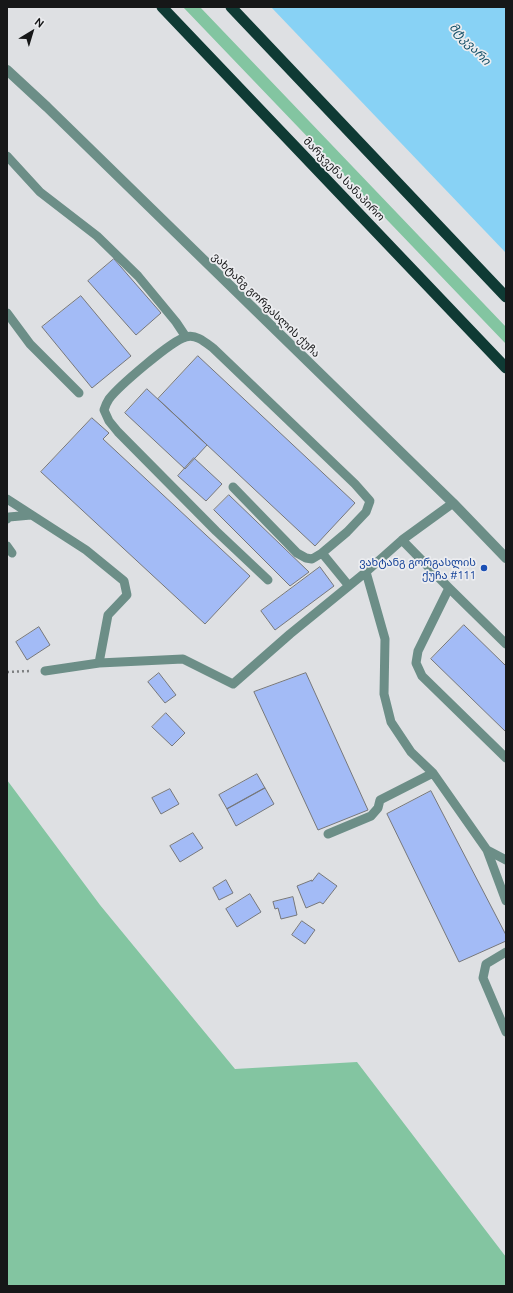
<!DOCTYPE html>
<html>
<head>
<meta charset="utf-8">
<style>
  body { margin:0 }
  #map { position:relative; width:513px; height:1293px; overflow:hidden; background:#dee0e3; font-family:Ubuntu,sans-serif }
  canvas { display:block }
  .frame { position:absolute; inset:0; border:8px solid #161718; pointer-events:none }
  .north { position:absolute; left:12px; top:12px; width:40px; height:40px; -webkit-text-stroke:3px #ecedf0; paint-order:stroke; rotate:38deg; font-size:11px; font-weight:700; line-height:16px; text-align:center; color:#161718 }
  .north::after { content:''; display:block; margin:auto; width:14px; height:18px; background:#161718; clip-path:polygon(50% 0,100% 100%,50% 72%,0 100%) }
</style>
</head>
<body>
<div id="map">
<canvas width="513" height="1293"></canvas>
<div class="frame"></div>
<div class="north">N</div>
</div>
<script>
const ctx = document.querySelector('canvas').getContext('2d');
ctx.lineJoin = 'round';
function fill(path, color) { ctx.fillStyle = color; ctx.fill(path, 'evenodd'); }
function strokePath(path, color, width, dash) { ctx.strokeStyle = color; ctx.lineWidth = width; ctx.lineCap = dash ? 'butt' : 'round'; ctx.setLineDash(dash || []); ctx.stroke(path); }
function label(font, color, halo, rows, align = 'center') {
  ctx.font = font + ' Ubuntu,"Noto Sans Georgian",sans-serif'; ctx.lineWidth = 3.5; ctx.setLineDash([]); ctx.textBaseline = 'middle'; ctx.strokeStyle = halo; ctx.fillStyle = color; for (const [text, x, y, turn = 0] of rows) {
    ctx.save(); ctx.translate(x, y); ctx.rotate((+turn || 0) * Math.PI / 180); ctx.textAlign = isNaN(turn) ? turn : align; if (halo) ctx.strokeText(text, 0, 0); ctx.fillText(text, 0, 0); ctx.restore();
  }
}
fill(new Path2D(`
  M183,7H200L506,327V344Z
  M7,780L100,905L235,1069L357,1062L506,1257V1286H7Z`), '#83c5a1');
fill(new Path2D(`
  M271,7H506V253Z`), '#88d2f5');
const building = new Path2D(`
  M114,259L161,313L136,335L88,281Z
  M81,296L131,356L92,388L42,327Z
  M198,356L355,503L315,546L158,399Z
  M147,389L207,445L185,469L125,413Z
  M92,418L109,433L103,439L250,576L205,624L41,472Z
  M194,458L222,484L206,501L178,476Z
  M229,495L309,572L290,586L214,510Z
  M320,567L334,586L275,630L261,611Z
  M464,625L506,666V732L431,659Z
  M39,627L50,645L27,660L16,642Z
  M159,673L176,695L165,703L148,682Z
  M306,673L368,810L318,830L254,692Z
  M166,713L185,733L172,746L152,727Z
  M257,774L265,788L227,809L219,795Z
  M265,788L274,804L236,826L227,809Z
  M170,789L179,804L161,814L152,798Z
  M431,791L506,935V941L459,962L387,814Z
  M193,833L203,848L180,862L170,846Z
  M319,873L337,886L323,904L320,902L306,908L297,886L312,880V881Z
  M226,880L233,893L219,900L213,888Z
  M250,894L261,912L237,927L226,909Z
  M293,897L297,915L281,919L278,908L275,909L273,902Z
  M302,921L315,930L305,944L292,935Z`);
fill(building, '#a3bbf6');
strokePath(building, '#76777a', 1);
strokePath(new Path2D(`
  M7,672L30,671`), '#7e8082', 2.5, [2, 3]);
strokePath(new Path2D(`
  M7,156L40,192L97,236L138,276L176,322L186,337
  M7,313L30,344L79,393
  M233,487L297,553L306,558L312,559L322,553
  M7,499L86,550L124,581L127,595L108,615L99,663
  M7,519L9,517L31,515
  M402,540L449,588L506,644
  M7,546L12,553
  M366,572L385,639L384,694L391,722L411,752L433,773L487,850L506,860
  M268,580L216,531L118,432L109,421L104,410C105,407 107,402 109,399C118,387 172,340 186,337C196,334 205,342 213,348L355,484L370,501L366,512L347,532L322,553L349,586
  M449,588L418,651L416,663L422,676L506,758
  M45,671L99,663L183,659L233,684L290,634L366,572L402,540L453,503
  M328,834L371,816L378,808L380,800L433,773
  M487,850L506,901
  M506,952L486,964L483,978L506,1032`), '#6c8e87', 9);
strokePath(new Path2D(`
  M7,70L47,107L453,503L506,558`), '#6c8e87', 10);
strokePath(new Path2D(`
  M162,7L506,368
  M231,7L506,297`), '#0f3a34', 11);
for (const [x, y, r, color] of [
  [484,568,4,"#1a4fb4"]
]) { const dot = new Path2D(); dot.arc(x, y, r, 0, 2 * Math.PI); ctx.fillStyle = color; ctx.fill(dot); strokePath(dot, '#ecedf0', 1.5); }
label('11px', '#161718', '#ecedf0', [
  ["მარჯვენა სანაპირო",344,179,46],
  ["ვახტანგ გორგასლის ქუჩა",266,305,44]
]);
label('11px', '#164399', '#ecedf0', [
  ["ვახტანგ გორგასლის",476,562],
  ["ქუჩა #111",476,575]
], 'right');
label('italic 12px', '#134f67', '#ecedf0', [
  ["მტკვარი",470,44,46]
]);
</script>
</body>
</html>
